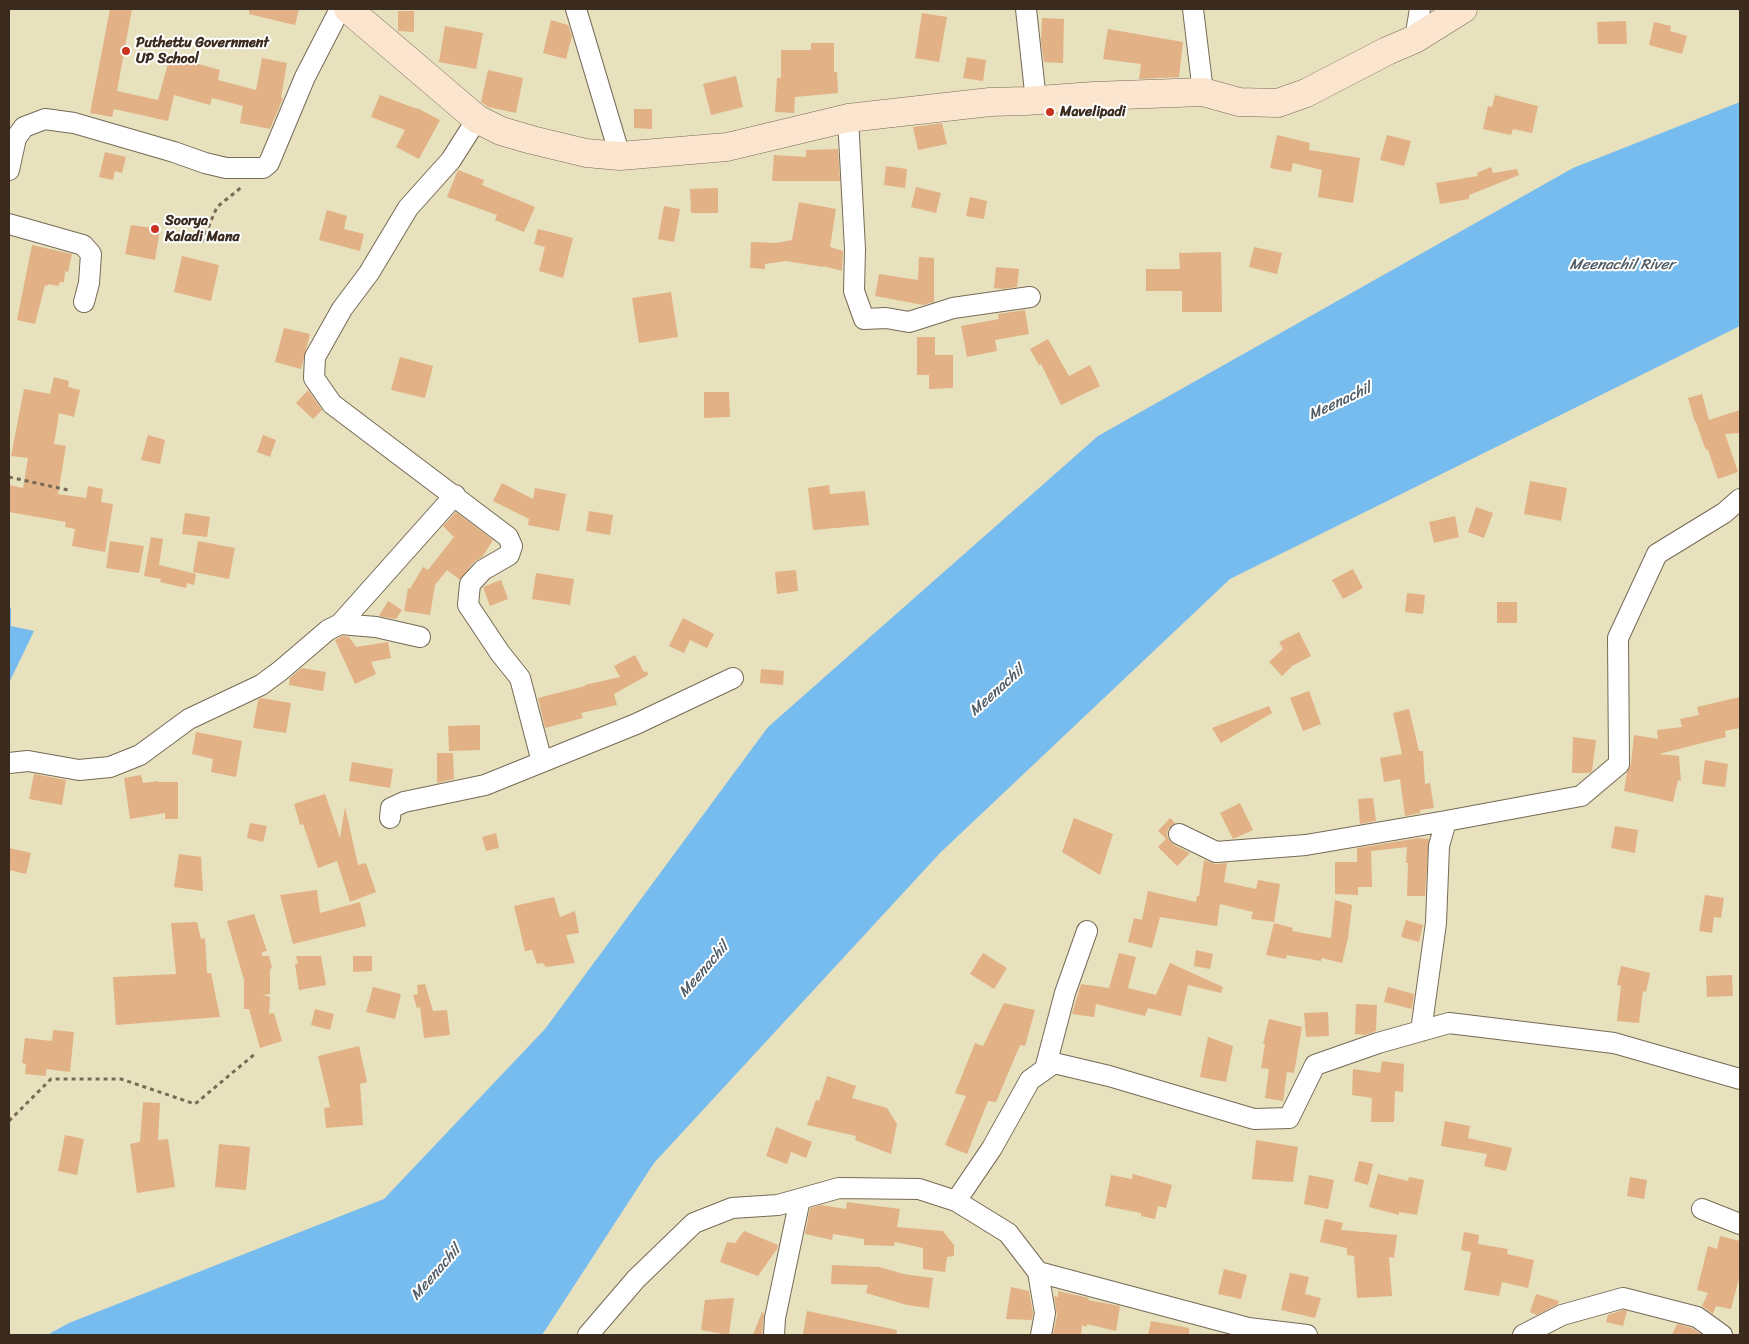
<!DOCTYPE html>
<html>
<head>
<meta charset="utf-8">
<style>
  body { margin:0 }
  #map { position:relative; width:1749px; height:1344px; overflow:hidden; background:#e7e1be; font-family:Sriracha,sans-serif }
  canvas { display:block }
  .frame { position:absolute; inset:0; border:10px solid #3b2a1e; pointer-events:none }
</style>
</head>
<body>
<div id="map">
<canvas width="1749" height="1344"></canvas>
<div class="frame"></div>
</div>
<script>
const ctx = document.querySelector('canvas').getContext('2d');
ctx.lineJoin = 'round';
function fill(path, color) { ctx.fillStyle = color; ctx.fill(path, 'evenodd'); }
function strokePath(path, color, width, dash) { ctx.strokeStyle = color; ctx.lineWidth = width; ctx.lineCap = dash ? 'butt' : 'round'; ctx.setLineDash(dash || []); ctx.stroke(path); }
function label(font, color, halo, rows, align = 'center') {
  ctx.font = font + ' Sriracha,sans-serif'; ctx.lineWidth = 4; ctx.setLineDash([]); ctx.textBaseline = 'middle'; ctx.strokeStyle = halo; ctx.fillStyle = color; for (const [text, x, y, turn = 0] of rows) {
    ctx.save(); ctx.translate(x, y); ctx.rotate((+turn || 0) * Math.PI / 180); ctx.textAlign = isNaN(turn) ? turn : align; if (halo) ctx.strokeText(text, 0, 0); ctx.fillText(text, 0, 0); ctx.restore();
  }
}
fill(new Path2D(`
  M1740,102V326L1230,579L940,853L654,1163L542,1335H47L69,1323L384,1199L545,1029L768,727L1098,436L1573,168Z
  M9,608H11V626L34,631L9,683Z`), '#77bcee');
fill(new Path2D(`
  M110,9H132L117,91L158,100L170,56L220,70L218,80L256,90L262,58L287,63L281,98H283L270,129L240,123L243,106L212,98L210,105L174,95L168,121L114,109L112,117L90,113Z
  M249,9H299L295,25L249,14Z
  M398,11H414V32L398,31Z
  M922,13L947,17L939,62L915,58Z
  M1042,18L1064,19L1063,63L1044,62L1041,41Z
  M551,20L568,25L572,36L566,59L543,53Z
  M1626,21L1627,44H1598L1597,22Z
  M1654,22L1671,26L1670,31L1687,36L1682,54L1649,45Z
  M445,26L483,33L476,69L439,62Z
  M1108,29L1183,42L1179,77L1139,79L1141,64L1103,59Z
  M811,43H834V72H837L838,93L795,97L794,113L775,112L777,78H781V50H811Z
  M967,57L986,60L983,81L963,78Z
  M488,70L523,78L516,113L488,107L481,102Z
  M736,76L743,107L711,115L703,84Z
  M380,95L417,109V108L440,120L419,159L396,147L405,130L371,117Z
  M1495,95L1538,106L1532,133L1513,129L1511,135L1483,129L1488,106L1492,107Z
  M634,109H652V129L634,128Z
  M942,123L947,144L918,150L913,127Z
  M1277,135L1310,143L1309,150L1360,158L1353,203L1318,197L1322,170L1293,163L1291,172L1270,168Z
  M1387,135L1411,141L1404,166L1380,160Z
  M838,149L840,181H772L774,155L806,157V150Z
  M105,152L126,157L122,173L115,171L113,180L99,177Z
  M886,166L907,169L905,188L884,185Z
  M1491,167L1493,173L1517,169L1519,175L1469,195V199L1440,204L1436,183L1478,176L1477,173Z
  M458,170L484,180L482,185L535,207L524,232L495,220L497,215L447,197Z
  M916,187L941,193L936,213L911,207Z
  M718,188V213H691L690,189Z
  M970,197L987,201L984,219L966,216Z
  M799,202L836,209L830,247L843,251L842,271L823,266V267L786,261L765,264V269L750,268L751,242L776,243L792,240Z
  M664,206L680,209L674,242L658,239Z
  M327,210L347,216L344,229L364,234L360,251L319,240Z
  M131,225L160,229L155,260L125,254Z
  M538,229L573,238L563,278L539,271L545,247L534,244Z
  M32,245L72,254L68,272L65,271L64,282H60L58,286L48,284V286L45,285L35,324L17,320Z
  M1254,247L1282,253L1277,274L1249,267Z
  M1221,252L1222,312H1182V291H1146V269H1180L1179,253Z
  M182,256L219,265L211,301L174,292Z
  M919,257L934,258V302L923,305L875,296L879,274L918,280Z
  M996,267L1019,269L1017,287L1003,289L994,288Z
  M671,292L678,337L639,343L632,298Z
  M1025,310L1029,334L995,340L997,351L967,357L961,326L999,319L998,314Z
  M284,328L310,334L301,369L275,362Z
  M917,337H935V355H953V388L929,389V375H917Z
  M1048,339L1069,376L1090,365L1100,386L1061,405L1041,364L1039,365L1030,349Z
  M400,357L433,366L425,398L391,390Z
  M54,377L69,381L68,387L80,390L74,417L59,413L54,444L66,446L58,494L86,498L88,486L103,489L101,502L113,504L105,552L72,546L75,529L65,527L66,522L9,512V485L23,488L28,458L11,456L24,389L50,394Z
  M308,390L322,410L313,419L296,403Z
  M704,392H729L730,417L704,418Z
  M1702,394L1709,420L1740,410V433L1725,434L1738,472L1718,479L1708,450L1705,448L1696,422H1695L1688,398Z
  M148,435L165,440L160,464L141,460Z
  M263,435L276,440L270,457L257,452Z
  M1530,481L1567,488L1561,521L1524,514Z
  M502,483L533,499L535,488L566,494L559,531L528,525L529,519L493,501Z
  M829,485L830,494L865,491L869,525L813,530L808,488Z
  M1476,507L1493,513L1484,538L1468,532Z
  M589,511L613,515L610,535L586,531Z
  M456,512L493,540L483,556L474,562L460,580L447,570L435,585L430,615L404,611L408,588L410,589L423,567L428,570L454,537L443,526Z
  M185,513L210,517L207,537L182,534Z
  M1455,516L1459,537L1434,543L1429,522Z
  M151,537L163,539L159,565L196,574L194,585L187,583L186,588L160,582L161,579L144,576Z
  M110,541L144,546L139,573L106,568Z
  M198,541L235,548L229,579L193,572Z
  M1353,569L1363,588L1343,599L1332,580Z
  M796,570L798,591L777,594L775,572Z
  M536,573L574,579L570,605L532,599Z
  M501,580L508,599L490,606L483,587Z
  M1407,593L1425,595L1423,614L1405,612Z
  M388,601L402,610L396,619L379,616Z
  M1497,602H1517V623H1497Z
  M683,618L714,634L707,648L690,640L684,653L669,646Z
  M1299,632L1311,656L1292,666L1282,676L1269,662L1283,649L1279,642Z
  M342,636L349,637L356,647L388,642L391,658L371,662L376,674L355,684L335,640Z
  M635,655L644,672L647,671L648,675L614,694L617,705L581,713L583,718L545,728L538,698L585,686V685L620,677L614,666Z
  M302,668L326,672L323,691L289,685L290,678Z
  M761,669L784,671L783,685L760,683Z
  M1309,691L1321,724L1303,731L1290,698Z
  M1740,697V728L1725,731L1726,737L1659,754L1679,756L1681,781L1678,780L1673,802L1624,791L1627,772L1631,764L1634,735L1658,739L1657,730L1682,727L1680,719L1699,715L1697,707Z
  M261,698L291,703L286,733L253,728L258,700Z
  M1269,706L1272,713L1221,743L1212,728Z
  M1409,709L1419,751H1423L1425,784L1430,783L1434,808L1420,810V813L1405,816L1400,779L1384,782L1380,758L1402,754L1393,713Z
  M480,725V750L449,751L448,726Z
  M196,732L242,741L236,777L211,772L213,759L192,754Z
  M1573,737L1596,740L1592,771L1590,773H1572Z
  M437,753H453L454,779L437,783Z
  M1705,760L1728,764L1725,787L1702,784Z
  M352,762L393,769L390,788L349,781Z
  M34,774L66,780L62,805L29,799Z
  M141,775L143,783L158,781V782H178V819H165V813L130,819L124,778Z
  M325,794L340,838L345,807L358,865L366,863L376,892L350,902L337,861L318,868L303,824L300,825L294,804Z
  M1373,798L1376,821L1360,824L1358,799Z
  M1240,803L1253,830L1233,839L1220,813Z
  M1074,818L1113,834L1100,875L1062,852Z
  M1170,818L1175,823L1168,829L1167,835L1169,840L1174,845L1190,853L1177,866L1158,847L1166,839L1158,831Z
  M250,823L267,826L263,842L247,838Z
  M1615,826L1638,830L1635,853L1611,848Z
  M496,833L499,848L486,851L482,837Z
  M1419,838L1429,839L1425,896H1407L1408,863H1406L1407,847L1371,851L1372,887H1358V895L1335,894V862H1357V848Z
  M9,848L31,853L26,874L9,870Z
  M179,854L201,857L203,891L174,887Z
  M1204,860L1216,864L1227,863L1224,882L1256,889L1258,880L1280,884L1274,922L1251,919L1253,912L1220,904L1217,926L1160,917L1152,948L1128,942L1134,918L1142,920L1148,891L1196,902L1197,896H1199Z
  M317,890L320,913L360,902L366,926L293,944L280,895Z
  M1705,895L1724,898L1721,918L1714,917L1712,933L1699,931Z
  M554,897L560,917L575,911L579,933L566,935L575,963L546,967L543,963L537,964L532,950L525,951L514,906Z
  M1335,900L1352,905L1348,938L1342,963L1322,958L1321,961L1287,955L1286,959L1266,955L1274,923L1293,928L1292,931L1331,938Z
  M254,914L267,951L262,952V956H269L272,968L270,969V994L263,995L270,997L269,1014L274,1013L282,1041L260,1048L249,1009H244V980L227,921Z
  M1406,920L1423,925L1419,942L1401,937Z
  M197,922L201,939L205,938L207,973H211L220,1017L116,1025L113,977L176,974L171,923Z
  M1196,950L1213,954L1210,969L1194,966Z
  M983,953L1007,968L994,989L970,974Z
  M1119,953L1136,957L1128,988L1156,995L1170,963L1223,987L1221,993L1188,985L1181,1016L1148,1008L1145,1016L1096,1004L1094,1017L1072,1014L1081,984L1109,988Z
  M296,956H321L326,985L299,990L295,964L298,963Z
  M353,956H372V971L353,972Z
  M1621,966L1650,973L1646,992L1643,991L1639,1023L1617,1021L1621,986L1617,985Z
  M1732,975L1733,996L1707,997L1706,976Z
  M425,984L433,1011L447,1010L450,1035L424,1038L420,1007L417,1008L413,995L418,994L417,985Z
  M373,987L401,994L395,1019L366,1012Z
  M1388,987L1414,994L1412,1009L1384,1002Z
  M1004,1003L1035,1010L1025,1046L1020,1045L996,1102L988,1101L967,1154L945,1145L966,1096L955,1093L975,1043L983,1046Z
  M1356,1004L1377,1005L1376,1031L1365,1035L1355,1034Z
  M315,1009L334,1014L330,1030L311,1025Z
  M1328,1012L1329,1036L1306,1037L1304,1013Z
  M1269,1019L1302,1027L1294,1073L1287,1072L1283,1101L1265,1098L1269,1069L1261,1068L1265,1044H1263Z
  M53,1030L74,1032L70,1072L46,1069V1076L25,1074L26,1064L22,1063L25,1038L52,1041Z
  M1208,1037L1233,1046L1226,1082L1200,1077Z
  M359,1046L367,1082L360,1084L363,1125L326,1128L324,1108L330,1107L318,1056Z
  M1382,1061L1404,1064L1403,1092L1395,1091L1394,1122H1371L1372,1098L1352,1095L1353,1069L1380,1073Z
  M827,1076L856,1086L852,1098L887,1108L897,1124L891,1154L855,1140L856,1136L807,1125L816,1100L819,1101Z
  M143,1102L160,1103L158,1140L168,1139L175,1187L137,1193L130,1144L140,1142Z
  M1445,1121L1470,1126L1468,1138L1512,1148L1506,1171L1484,1166L1487,1154L1441,1146Z
  M776,1127L812,1142L806,1158L791,1152L787,1164L766,1156Z
  M65,1135L84,1139L77,1175L58,1171Z
  M1256,1140L1298,1147L1293,1182L1252,1179Z
  M219,1144L250,1147L246,1190L215,1187Z
  M1359,1161L1373,1164L1368,1185L1354,1181Z
  M1133,1174L1172,1185L1166,1208L1158,1206L1155,1219L1141,1216V1213L1105,1206L1111,1175L1132,1179Z
  M1378,1174L1408,1181L1409,1177L1424,1180L1417,1215L1399,1212V1215L1369,1207Z
  M1309,1175L1334,1180L1328,1209L1304,1204Z
  M1630,1177L1647,1180L1644,1199L1627,1196Z
  M847,1202L900,1209L897,1227L943,1231L954,1245V1256L947,1257L945,1272L923,1269V1248L895,1242L894,1246L864,1245V1239L833,1234L832,1240L805,1234L810,1208L821,1205L846,1209Z
  M1325,1219L1343,1223L1341,1230L1397,1235L1394,1258L1389,1257L1392,1296L1357,1298L1354,1256L1347,1255V1248L1320,1242Z
  M744,1231L778,1245L777,1249L758,1276L720,1262L727,1242L735,1243Z
  M1464,1232L1479,1235L1478,1244L1508,1249L1507,1254L1534,1260L1528,1288L1502,1282L1499,1296L1464,1290L1471,1252L1461,1250Z
  M1720,1236L1740,1241V1275L1731,1309L1716,1306L1713,1314L1702,1306L1708,1293L1697,1290L1708,1246L1717,1249Z
  M832,1265L879,1267L904,1274L933,1278L929,1308L907,1305L866,1293L868,1285L831,1284Z
  M1224,1269L1247,1275L1241,1299L1218,1294Z
  M1290,1273L1309,1277L1305,1294L1321,1298L1315,1318L1281,1310Z
  M1011,1287L1029,1291L1033,1313L1032,1320L1006,1319Z
  M1058,1291L1089,1298L1088,1300L1120,1306L1116,1331L1087,1324V1327L1082,1325L1081,1335H1053L1057,1315L1054,1296L1058,1297Z
  M1536,1294L1559,1301L1558,1304L1537,1315L1530,1312Z
  M734,1298L729,1335L701,1330L705,1300Z
  M1623,1310L1627,1311L1623,1326L1606,1322L1608,1315Z
  M807,1311L897,1330L896,1335H810L803,1334Z
  M762,1312L764,1313L762,1335H753Z
  M1151,1321L1189,1328V1335H1148Z
  M1677,1324L1692,1328L1702,1335H1672Z`), '#e2b185');
const minor = new Path2D(`
  M576,9L620,156
  M1026,9L1036,101
  M1193,9L1203,92
  M1415,39L1420,9
  M848,118L855,249L854,291L864,319L886,318L909,322L953,308L1030,297
  M477,119L451,160L408,208L369,273L342,309L315,357L314,378L332,404L508,537L512,546L509,555L483,570L470,584L468,605L500,653L520,678L542,762L636,724L733,678
  M9,170L16,138L24,127L45,119L74,123L174,152L205,163L226,168H263L269,163L305,77L340,9
  M9,224L83,245L91,254L89,283L84,302
  M340,624L455,495
  M9,763L28,761L79,770L110,767L140,755L189,719L261,685L280,671L328,630L340,624L376,627L420,637
  M390,818L391,808L404,802L485,785L542,762
  M1179,834L1216,852L1306,845L1446,821
  M1421,1031L1436,923L1439,846L1446,821L1581,796L1619,764L1618,638L1657,554L1724,513L1740,499
  M1045,1069L1065,993L1087,931
  M956,1201L1008,1233L1038,1272L1045,1313L1041,1335
  M1702,1209L1740,1224
  M1038,1272L1248,1328L1307,1335
  M588,1335L636,1279L694,1223L732,1208L778,1205L839,1188L919,1189L956,1201L992,1148L1030,1080L1054,1063L1109,1076L1254,1119L1289,1118L1315,1065L1378,1043L1449,1023L1614,1043L1740,1079
  M774,1335L775,1318L800,1199
  M1523,1335L1562,1315L1623,1298L1697,1317L1722,1335`);
const secondary = new Path2D(`
  M348,9L477,119L501,131L532,140L586,153L620,156L727,147L848,118L990,102L1026,101L1094,96L1203,92L1239,102L1278,103L1306,93L1387,51L1415,39L1463,9`);
strokePath(minor, '#776a56', 22);
strokePath(secondary, '#776a56', 29);
strokePath(new Path2D(`
  M202,242L217,207L243,186
  M9,477L68,490
  M9,1121L51,1079H121L195,1104L256,1053`), '#776a56', 3, [4, 4]);
strokePath(minor, '#fff', 20);
strokePath(secondary, '#fce5cf', 28);
for (const [x, y, r, color] of [
  [126,51,5,"#c8321e"],
  [1050,112,5,"#c8321e"],
  [155,229,5,"#c8321e"]
]) { const dot = new Path2D(); dot.arc(x, y, r, 0, 2 * Math.PI); ctx.fillStyle = color; ctx.fill(dot); strokePath(dot, '#fff', 2); }
label('bold 14px', '#3b2a1e', '#fff', [
  ["Puthettu Government",136,43],
  ["UP School",136,59],
  ["Mavelipadi",1060,112],
  ["Soorya",165,221],
  ["Kaladi Mana",165,237]
], 'left');
label('italic 15px', '#505d67', '#fff', [
  ["Meenachil River",1622,265],
  ["Meenachil",1340,402,-25],
  ["Meenachil",997,691,-42],
  ["Meenachil",704,970,-49],
  ["Meenachil",436,1273,-49]
]);
</script>
</body>
</html>
